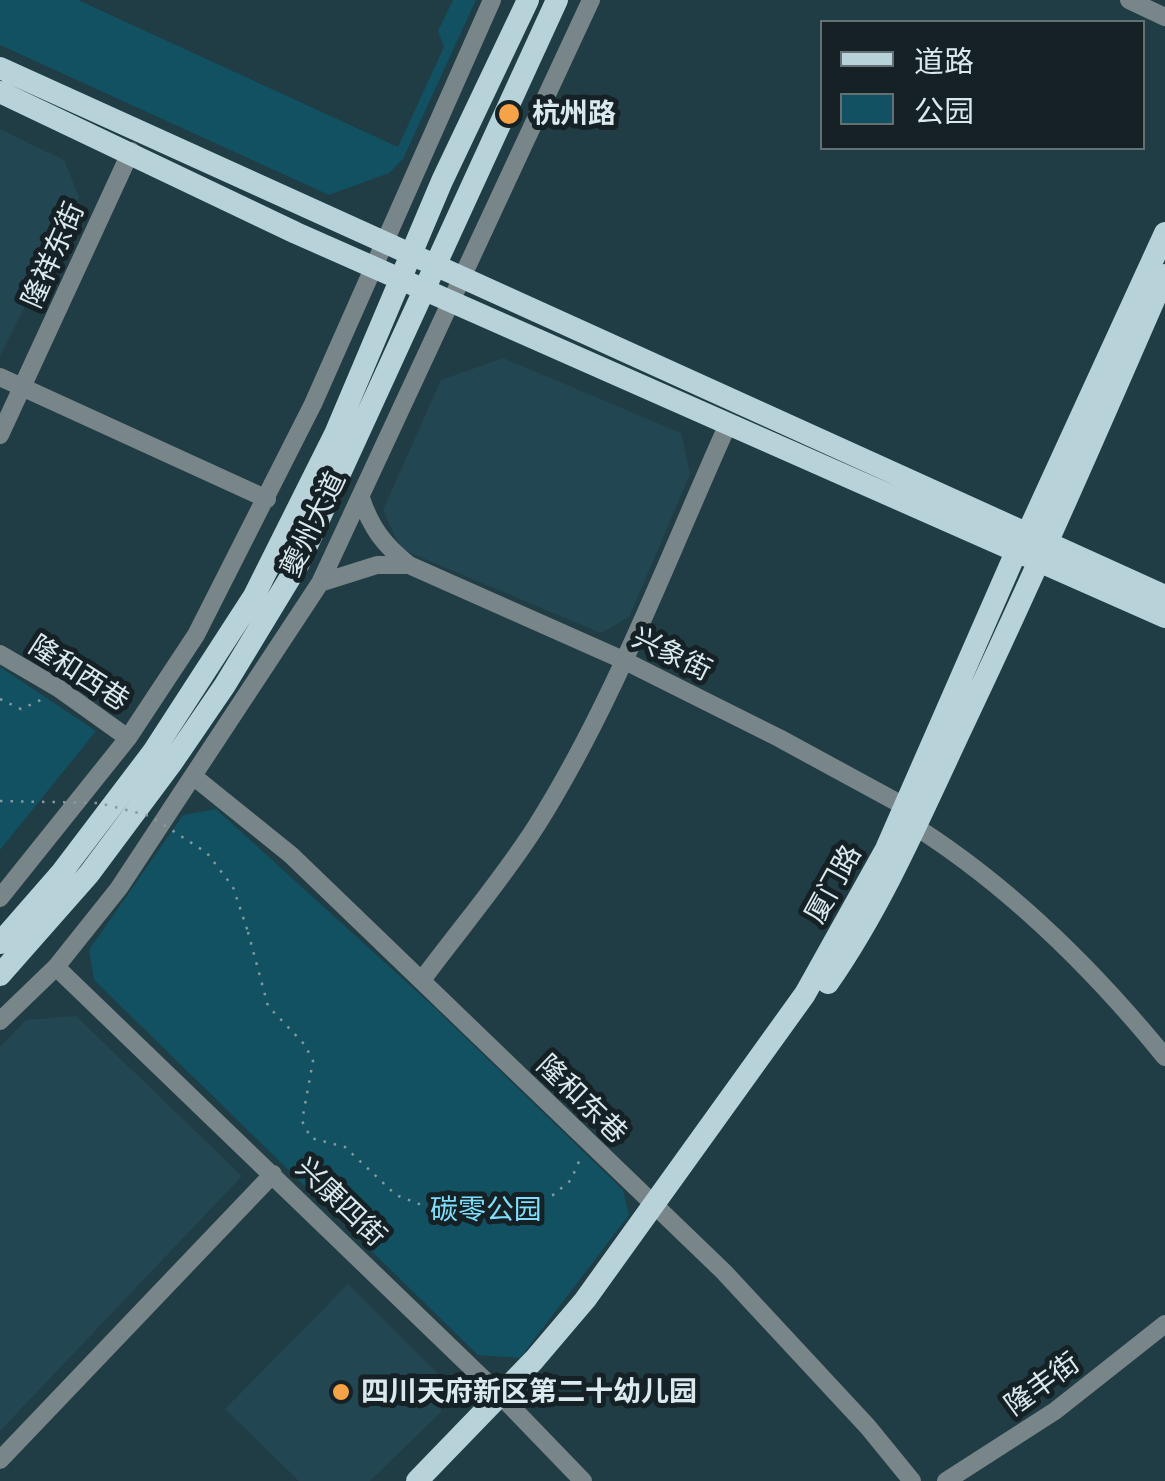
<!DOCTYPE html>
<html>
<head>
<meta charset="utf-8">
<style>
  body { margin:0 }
  #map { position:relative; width:1165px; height:1481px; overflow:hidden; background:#203c44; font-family:Commissioner,"Noto Sans SC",sans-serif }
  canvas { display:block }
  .legend { position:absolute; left:820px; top:20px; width:325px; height:130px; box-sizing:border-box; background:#152124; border:2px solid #637175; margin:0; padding:12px 18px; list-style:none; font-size:30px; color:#d9e9ee }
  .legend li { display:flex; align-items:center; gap:20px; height:50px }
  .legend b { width:50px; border:2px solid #637175 }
</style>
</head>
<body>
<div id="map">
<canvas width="1165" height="1481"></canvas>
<ul class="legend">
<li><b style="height:12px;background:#b8d2da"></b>道路</li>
<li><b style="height:28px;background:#115161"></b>公园</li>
</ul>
</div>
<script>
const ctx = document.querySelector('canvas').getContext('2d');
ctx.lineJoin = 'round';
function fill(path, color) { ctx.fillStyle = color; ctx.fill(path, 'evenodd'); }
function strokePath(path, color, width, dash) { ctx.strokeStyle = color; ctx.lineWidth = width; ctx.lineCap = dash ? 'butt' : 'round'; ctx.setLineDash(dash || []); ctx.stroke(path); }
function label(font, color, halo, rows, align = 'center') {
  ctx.font = font + ' Commissioner,"Noto Sans SC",sans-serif'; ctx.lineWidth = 10; ctx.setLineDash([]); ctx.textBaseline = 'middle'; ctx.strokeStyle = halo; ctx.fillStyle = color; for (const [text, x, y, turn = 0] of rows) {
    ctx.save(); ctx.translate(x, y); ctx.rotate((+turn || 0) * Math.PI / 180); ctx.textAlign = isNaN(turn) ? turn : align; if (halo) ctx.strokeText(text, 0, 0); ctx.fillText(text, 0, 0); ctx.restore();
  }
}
fill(new Path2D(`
  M0,129L64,160L79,197L0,356Z
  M503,358L681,433L690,474L629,617L601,633L401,549L383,510L441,380Z
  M76,1016L242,1176L0,1431V1047L26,1020Z
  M348,1284L439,1375L441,1412L370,1481H299L225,1409Z`), '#234752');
fill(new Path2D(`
  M0,0H78L398,147L444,47L438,31L453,0H476L403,159L389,173L329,195L0,45Z
  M0,667L96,731L0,850Z
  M216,809L435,1008L623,1190L629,1215L520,1358L478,1355L94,980L89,950L183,815Z`), '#115161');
strokePath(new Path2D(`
  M0,699L21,709L43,699
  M248,932L268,1006L305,1045L313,1061L302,1121L311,1138L345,1147L396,1195L432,1209L527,1202L553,1195L571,1180L580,1159`), '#8499a0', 2.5, [2.5, 8]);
strokePath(new Path2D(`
  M1129,0L1165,17
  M0,377L267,499
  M0,435L131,151
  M409,565L623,660L779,738L904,806
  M320,583L377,565H409C384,545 371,528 361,498
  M0,654L58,688L128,738
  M193,776L291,855L724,1272L868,1427L912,1481
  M916,827C1010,887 1094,970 1165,1057
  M0,898L128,738L196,635L313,404L492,0
  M56,967L500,1395L583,1481
  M422,980C459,930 501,881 535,828C613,705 668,557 728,424
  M0,1021L56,967L119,888L320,583L591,0
  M0,1460L273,1174
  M946,1481L1055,1411L1165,1324`), '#788589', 18);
strokePath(new Path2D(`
  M0,68L1165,596
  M0,92L296,233L1165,617
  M0,943L62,872L153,752L254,596L335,434L442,181L528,0
  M0,975L89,874L171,764L225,685L299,563L557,0
  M828,983C883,904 921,814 962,727C1033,578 1099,427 1165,275
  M417,1481L534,1360L585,1300L805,994L886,849L1016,552L1027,534L1165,233`), '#b8d2da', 22);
strokePath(new Path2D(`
  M0,801L99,803L150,816L207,853L233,887L248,932`), '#8499a0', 2.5, [2.5, 8]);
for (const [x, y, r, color] of [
  [509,114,12,"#f6a247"],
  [341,1392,10,"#f6a247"]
]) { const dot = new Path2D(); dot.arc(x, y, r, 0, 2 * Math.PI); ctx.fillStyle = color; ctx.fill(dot); strokePath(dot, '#152124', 4); }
label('bold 28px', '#d9e9ee', '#152124', [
  ["杭州路",532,114],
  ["四川天府新区第二十幼儿园",361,1392]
], 'left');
label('28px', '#d9e9ee', '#152124', [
  ["隆祥东街",53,255,-66],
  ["夔州大道",313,524,-64],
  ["兴象街",672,654,26],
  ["隆和西巷",79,673,33],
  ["厦门路",833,884,-61],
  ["隆和东巷",582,1099,44],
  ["兴康四街",341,1202,44],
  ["隆丰街",1042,1384,-36]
]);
label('28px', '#7fdffc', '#152124', [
  ["碳零公园",486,1210]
]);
</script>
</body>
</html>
